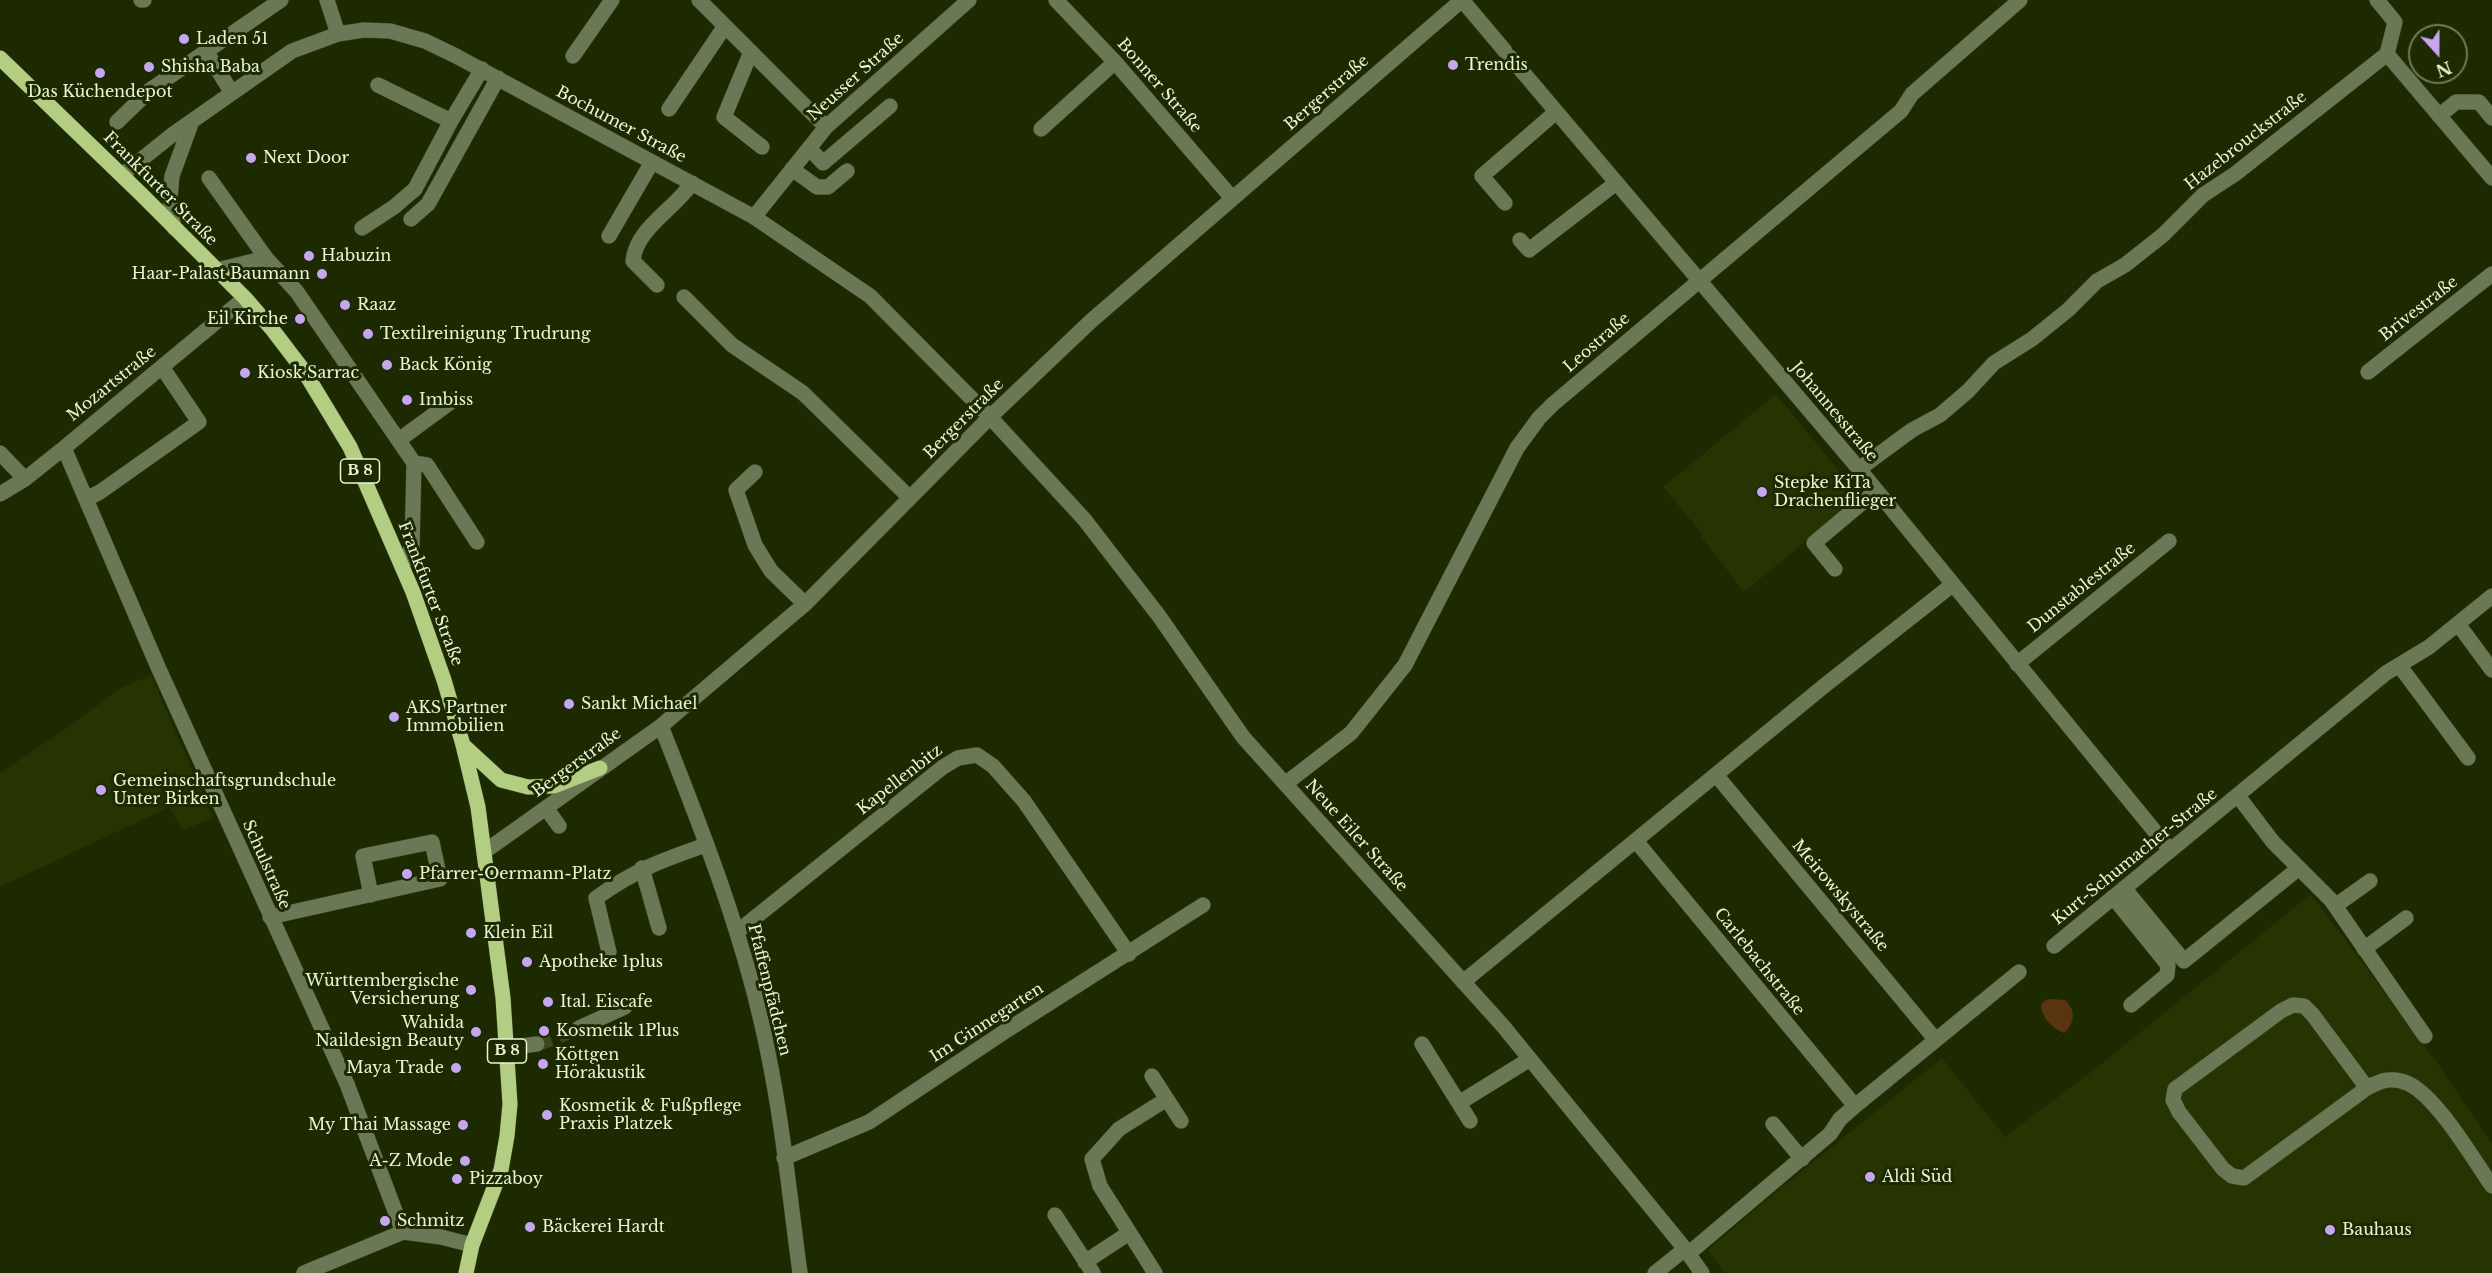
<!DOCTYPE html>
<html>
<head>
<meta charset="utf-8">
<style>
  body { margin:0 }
  #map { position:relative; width:2492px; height:1273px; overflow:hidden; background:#1d2a00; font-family:"Libre Baskerville",serif }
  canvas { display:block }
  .north { position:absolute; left:2408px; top:24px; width:60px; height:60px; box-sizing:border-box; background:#1d2a00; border:2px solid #6f7b56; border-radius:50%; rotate:159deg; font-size:16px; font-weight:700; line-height:24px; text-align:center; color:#e9f5d6 }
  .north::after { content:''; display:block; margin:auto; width:21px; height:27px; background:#c7a6f0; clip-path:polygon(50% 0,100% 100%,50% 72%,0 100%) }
</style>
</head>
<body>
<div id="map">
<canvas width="2492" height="1273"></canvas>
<div class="north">N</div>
</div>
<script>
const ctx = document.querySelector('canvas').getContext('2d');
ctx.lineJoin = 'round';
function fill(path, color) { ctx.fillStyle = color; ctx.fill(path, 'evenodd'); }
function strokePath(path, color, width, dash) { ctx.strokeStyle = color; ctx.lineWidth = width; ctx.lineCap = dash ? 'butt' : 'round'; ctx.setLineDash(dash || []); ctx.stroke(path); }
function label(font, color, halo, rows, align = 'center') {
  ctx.font = font + ' "Libre Baskerville",serif'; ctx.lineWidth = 6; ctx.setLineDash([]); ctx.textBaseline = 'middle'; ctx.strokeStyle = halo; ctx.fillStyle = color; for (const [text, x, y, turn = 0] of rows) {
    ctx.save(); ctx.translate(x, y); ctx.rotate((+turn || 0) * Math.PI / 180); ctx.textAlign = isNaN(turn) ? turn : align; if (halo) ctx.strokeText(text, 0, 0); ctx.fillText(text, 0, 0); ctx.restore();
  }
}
fill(new Path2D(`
  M1776,394L1860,497L1744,592L1701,537L1703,535L1663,487Z
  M151,675L213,818L182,830L169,807L0,887V773L70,726L119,689Z
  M2311,894L2438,1064L2492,1144V1273H1725L1708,1250L1759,1206L1942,1058L2005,1137L2095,1069Z`), '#253400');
fill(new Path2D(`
  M2048,999L2065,1000C2076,1010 2075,1023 2064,1033C2053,1029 2040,1016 2041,1004Z`), '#58350e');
strokePath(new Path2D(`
  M537,1044L579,1028`), '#3c4820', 15, [15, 8]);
const minor = new Path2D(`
  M141,0H144
  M327,0L338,34
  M699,0L826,127
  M1056,0L1115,62L1232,198
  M1462,0L1505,51
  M2377,0L2395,22L2387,54
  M206,51L232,93
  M751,52L724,117L762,147
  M573,56L612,0
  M1510,57L1859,469L2170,850
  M378,85L451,121L482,69
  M669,109L725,26
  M2439,116L2456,102H2479L2492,118
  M117,122L150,90L281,0
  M1041,129L1115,62
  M809,148L823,163L890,106
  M792,169L817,187H828L847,171
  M122,175L172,135L292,51L338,34L364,30L390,31L425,41L456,56L754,217L870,296L990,417L1084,519L1159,616L1243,737L1503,1026L1685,1249L1702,1273
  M209,178L266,258L297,292L414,463L412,547L402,566
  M1505,203L1482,176L1556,112
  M754,217L826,127L969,0
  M411,219L428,204L498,78
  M174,228L170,199L172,176L192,121
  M362,228L394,207L415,189L451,121
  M609,236L652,162
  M1520,240L1529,250L1616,183
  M217,270L266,258
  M657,285L633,261C636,228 675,209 692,183
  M684,297L732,345L803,393L910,498
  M2368,372L2492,274
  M399,440L452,401
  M64,448L158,667L347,1084L403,1232
  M0,453L25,479
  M414,463L427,465L477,542
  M1859,469L1912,430L1940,415L1968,391L1994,363L2032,339L2068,310L2097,281L2125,265L2163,235L2203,195L2235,174L2387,54L2492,178
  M755,472L736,490L755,545L771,571L805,604
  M0,494L25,479L64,448L245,298
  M86,499L100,492L199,422L162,367
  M1835,569L1814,543L1876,491
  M2458,624L2492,670
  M2017,664L2169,541
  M2399,665L2468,758
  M661,726C703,832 746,941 768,1053C783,1125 790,1200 800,1273
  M1717,776L1935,1039
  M1285,784L1351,733L1405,665L1517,448L1539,418L1553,404L1901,111L1912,94L2020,0
  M2238,796L2273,842L2331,900L2425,1036
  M546,808L559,826
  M1636,841L1855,1106
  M484,852L661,726L805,604L990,417L1091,321L1462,0
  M642,868L659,928
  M2124,888L2184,961L2299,868
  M2113,897L2168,965L2167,975L2131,1005
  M2335,906L2370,881
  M270,917L440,879L432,842L363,856L371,895
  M737,932L943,767L958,758L977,755L993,766L1024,801L1129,954
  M2054,946L2386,673L2429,647L2492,596
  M2364,949L2406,918
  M609,952L596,898C635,870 662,860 706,845
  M1463,982L1824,686L1952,585
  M579,1028L625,1007
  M1422,1044L1470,1121
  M506,1048L537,1044
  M1152,1076L1181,1121
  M2367,1088L2313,1015L2304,1006L2293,1005L2281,1011L2175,1089L2173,1100L2179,1112L2223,1169L2232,1176L2244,1178L2367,1088C2381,1080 2392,1077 2407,1083C2436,1095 2473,1159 2492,1186
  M1459,1103L1530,1059
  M1773,1124L1802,1159
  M784,1158L869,1122L1004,1032L1203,905
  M1055,1215L1093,1273
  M1688,1254L1830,1134L1840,1119L1855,1106L2019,972
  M1085,1262L1129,1233
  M304,1273L403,1232L441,1237L472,1245
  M1155,1273L1100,1186L1092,1159L1119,1129L1167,1099
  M1655,1273L1685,1249`);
const major = new Path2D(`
  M0,58L141,194L245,298L272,329L304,371L350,447L413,592L444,680L463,745L478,807L503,998L510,1104L507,1136L501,1170L472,1245L466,1273
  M463,745L501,780L528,787L554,786L600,768`);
strokePath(minor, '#3a461e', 16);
strokePath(major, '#3a461e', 16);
strokePath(minor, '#6b7855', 15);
strokePath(major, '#b3cd82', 15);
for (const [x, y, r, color] of [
  [184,39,6,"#c7a6f0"],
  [1453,65,6,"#c7a6f0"],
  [149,67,6,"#c7a6f0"],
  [100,73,6,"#c7a6f0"],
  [251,158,6,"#c7a6f0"],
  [309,256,6,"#c7a6f0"],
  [322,274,6,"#c7a6f0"],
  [345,305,6,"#c7a6f0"],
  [300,319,6,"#c7a6f0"],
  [368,334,6,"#c7a6f0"],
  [387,365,6,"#c7a6f0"],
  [245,373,6,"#c7a6f0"],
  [407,400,6,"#c7a6f0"],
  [1762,492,6,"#c7a6f0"],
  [569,704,6,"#c7a6f0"],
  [394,717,6,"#c7a6f0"],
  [101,790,6,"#c7a6f0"],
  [407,874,6,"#c7a6f0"],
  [471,933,6,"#c7a6f0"],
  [527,962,6,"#c7a6f0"],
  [471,990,6,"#c7a6f0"],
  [548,1002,6,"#c7a6f0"],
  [544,1031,6,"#c7a6f0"],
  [476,1032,6,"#c7a6f0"],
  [543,1064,6,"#c7a6f0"],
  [456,1068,6,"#c7a6f0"],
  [547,1115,6,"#c7a6f0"],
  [463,1125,6,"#c7a6f0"],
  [465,1161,6,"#c7a6f0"],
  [1870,1177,6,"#c7a6f0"],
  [457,1179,6,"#c7a6f0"],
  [385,1221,6,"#c7a6f0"],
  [530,1227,6,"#c7a6f0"],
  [2330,1230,6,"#c7a6f0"]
]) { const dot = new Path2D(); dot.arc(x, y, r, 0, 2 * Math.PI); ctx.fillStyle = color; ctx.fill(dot); strokePath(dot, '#1d2a00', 2); }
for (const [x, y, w] of [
  [360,471,39],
  [507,1051,39]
]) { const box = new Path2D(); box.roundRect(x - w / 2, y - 12, w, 24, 4.5); ctx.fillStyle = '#1d2a00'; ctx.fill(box); strokePath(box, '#e9f5d6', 1.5); }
label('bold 15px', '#e9f5d6', null, [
  ["B 8",360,471],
  ["B 8",507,1051]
]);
label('16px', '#e9f5d6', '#1d2a00', [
  ["Laden 51",196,39],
  ["Trendis",1465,65],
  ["Shisha Baba",161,67],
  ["Das Küchendepot",100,92,"center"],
  ["Next Door",263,158],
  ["Habuzin",321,256],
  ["Haar-Palast Baumann",310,274,"right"],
  ["Raaz",357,305],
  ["Eil Kirche",288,319,"right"],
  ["Textilreinigung Trudrung",380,334],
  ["Back König",399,365],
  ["Kiosk Sarrac",257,373],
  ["Imbiss",419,400],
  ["Stepke KiTa",1774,483],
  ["Drachenflieger",1774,501],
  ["Sankt Michael",581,704],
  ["AKS Partner",406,708],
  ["Immobilien",406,726],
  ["Gemeinschaftsgrundschule",113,781],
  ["Unter Birken",113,799],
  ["Pfarrer-Oermann-Platz",419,874],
  ["Klein Eil",483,933],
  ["Apotheke 1plus",539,962],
  ["Württembergische",459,981,"right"],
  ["Versicherung",459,999,"right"],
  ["Ital. Eiscafe",560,1002],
  ["Wahida",464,1023,"right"],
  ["Naildesign Beauty",464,1041,"right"],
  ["Kosmetik 1Plus",556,1031],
  ["Köttgen",555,1055],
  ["Hörakustik",555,1073],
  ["Maya Trade",444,1068,"right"],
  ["Kosmetik & Fußpflege",559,1106],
  ["Praxis Platzek",559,1124],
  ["My Thai Massage",451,1125,"right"],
  ["A-Z Mode",453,1161,"right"],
  ["Aldi Süd",1882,1177],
  ["Pizzaboy",469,1179],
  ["Schmitz",397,1221],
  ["Bäckerei Hardt",542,1227],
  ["Bauhaus",2342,1230]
], 'left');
label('16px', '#e9f5d6', '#1d2a00', [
  ["Neusser Straße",856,77,-42],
  ["Bonner Straße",1159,86,49],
  ["Bergerstraße",1327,93,-41],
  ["Bochumer Straße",621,125,28],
  ["Hazebrouckstraße",2246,141,-38],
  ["Frankfurter Straße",160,189,45],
  ["Brivestraße",2419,309,-38],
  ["Leostraße",1597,343,-41],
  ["Mozartstraße",112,384,-39],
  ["Johannesstraße",1834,412,50],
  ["Bergerstraße",964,419,-45],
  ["Dunstablestraße",2082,588,-39],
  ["Frankfurter Straße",430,594,69],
  ["Bergerstraße",577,763,-36],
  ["Kapellenbitz",900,780,-38],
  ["Neue Eiler Straße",1356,836,48],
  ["Kurt-Schumacher-Straße",2135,857,-39],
  ["Schulstraße",266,865,66],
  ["Meirowskystraße",1840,896,50],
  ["Carlebachstraße",1759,962,51],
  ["Pfaffenpfädchen",769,990,76],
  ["Im Ginnegarten",987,1023,-33]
]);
</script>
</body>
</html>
